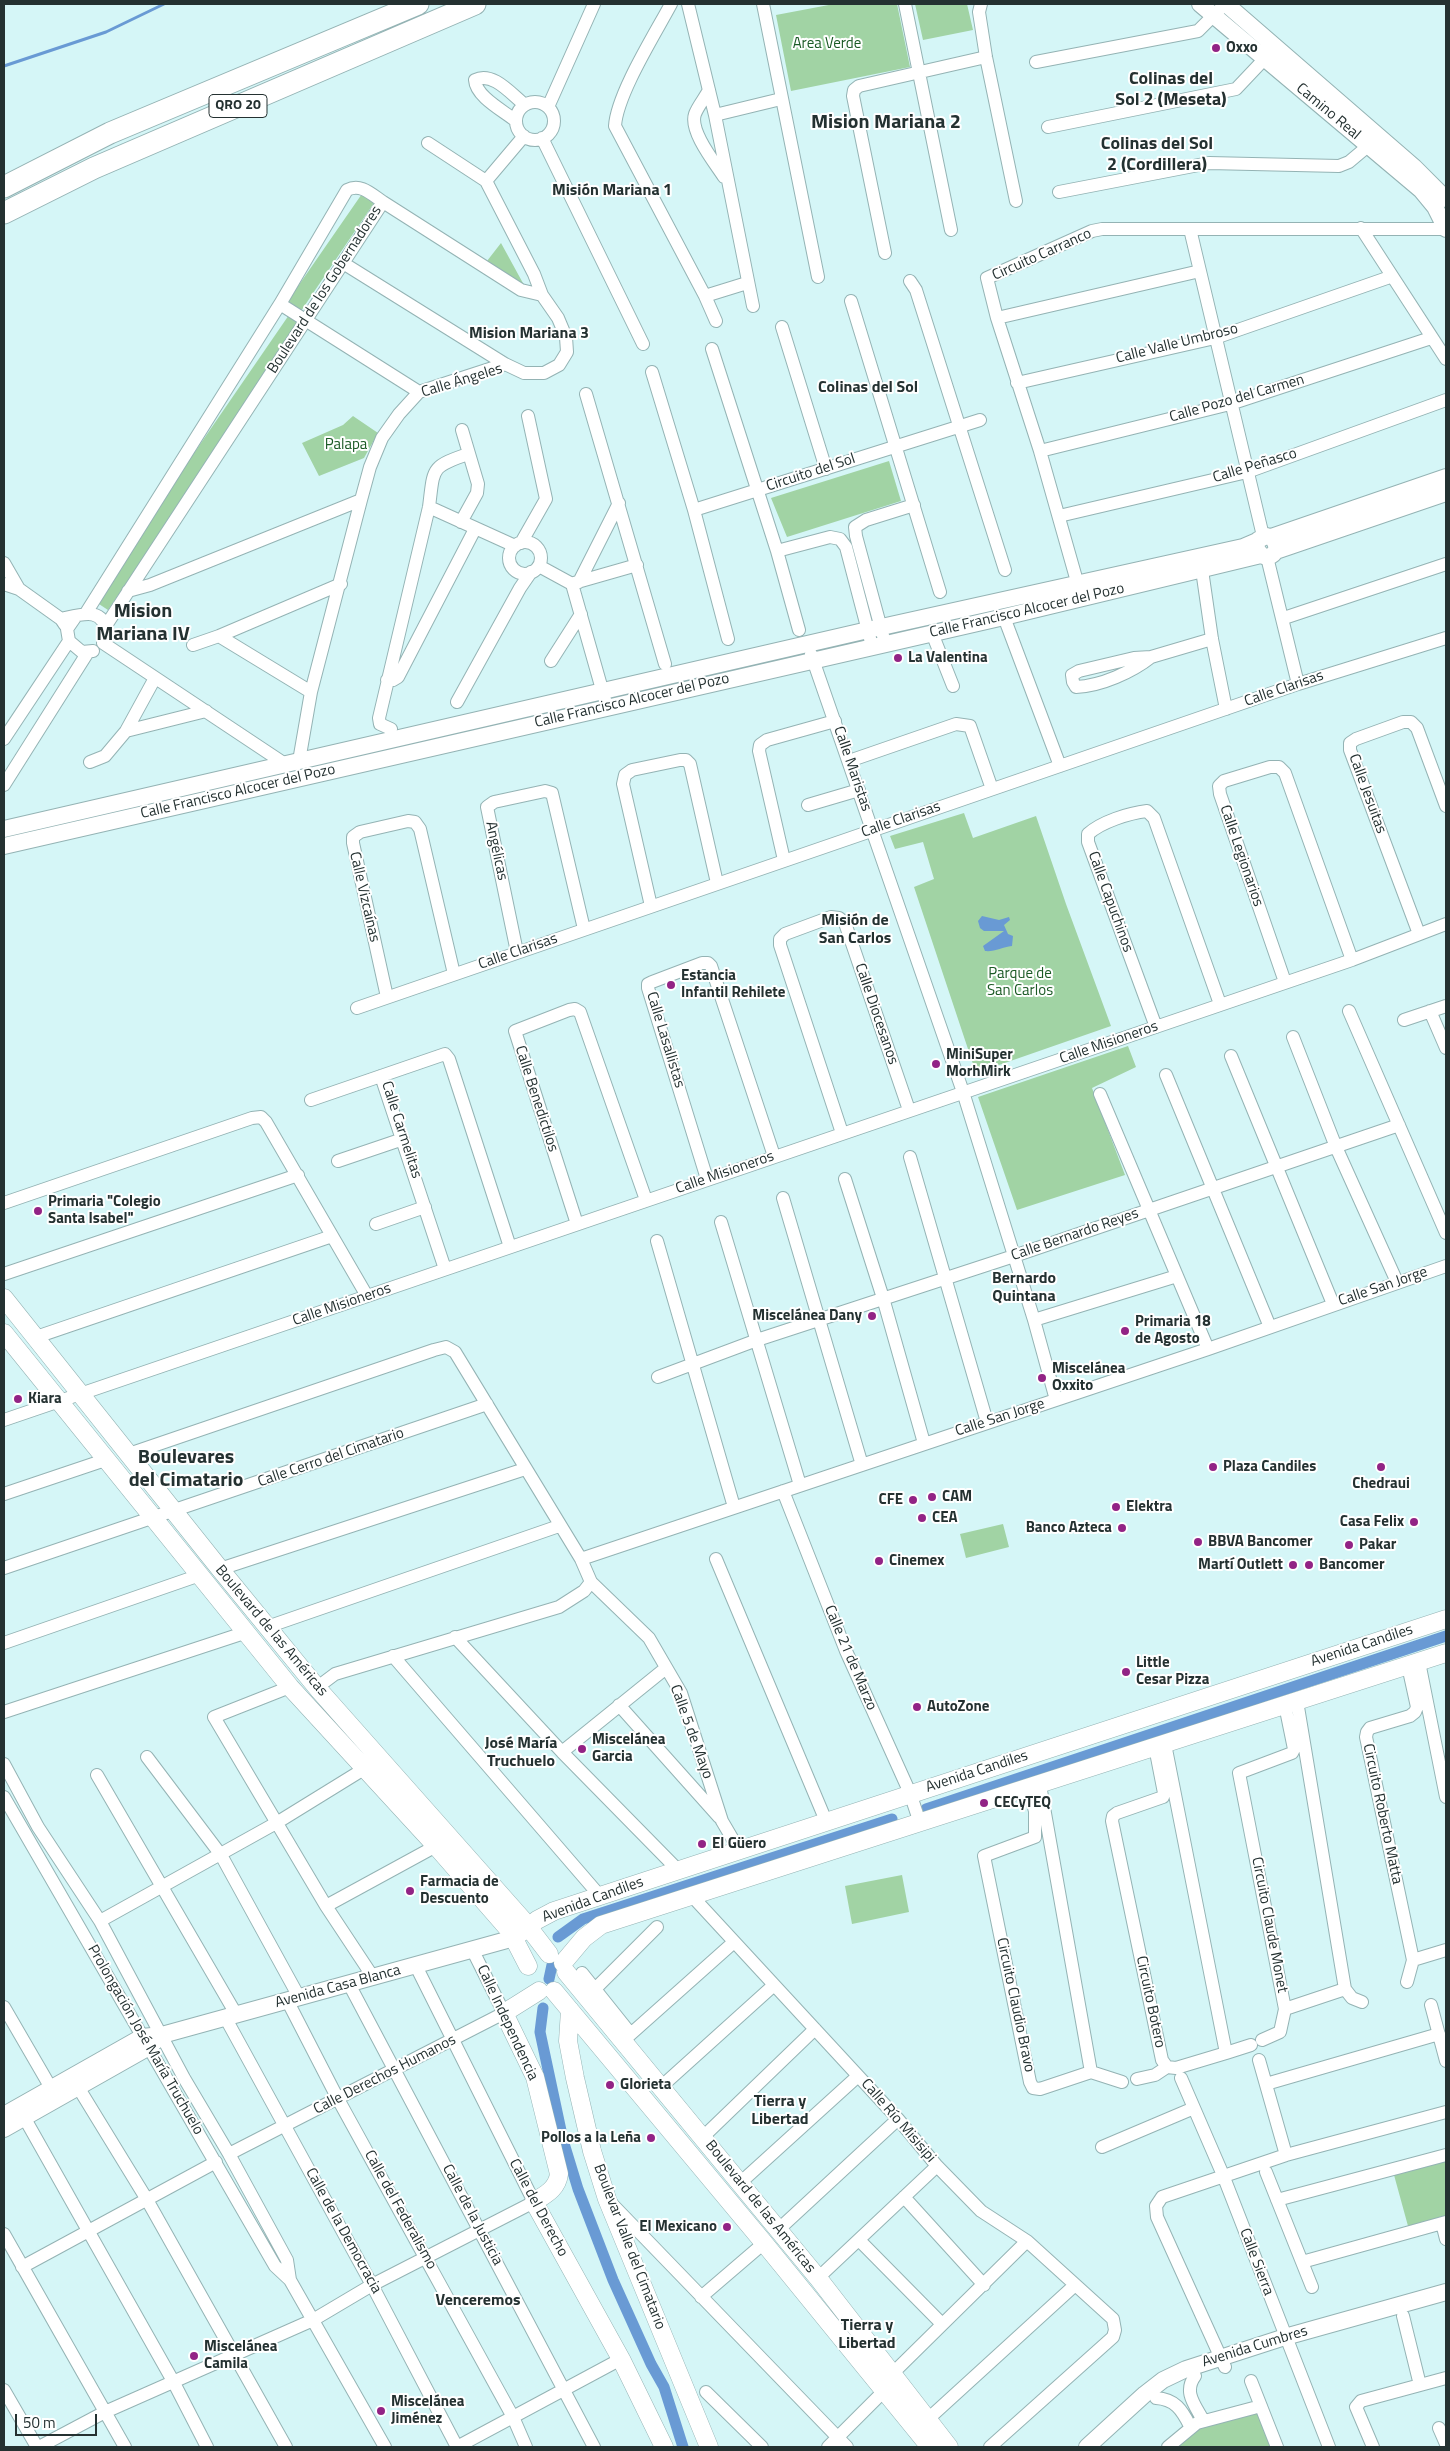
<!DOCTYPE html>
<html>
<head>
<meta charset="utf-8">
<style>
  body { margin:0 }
  #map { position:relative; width:1450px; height:2451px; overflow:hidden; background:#d5f6f7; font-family:"Titillium Web",sans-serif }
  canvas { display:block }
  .frame { position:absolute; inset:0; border:5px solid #243131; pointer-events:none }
  .scale { position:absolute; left:15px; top:2414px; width:82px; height:22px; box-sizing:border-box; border:2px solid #243131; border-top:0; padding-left:6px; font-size:15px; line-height:18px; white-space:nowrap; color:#243131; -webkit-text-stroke:4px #fff; paint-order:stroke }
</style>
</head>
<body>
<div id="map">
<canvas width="1450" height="2451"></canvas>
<div class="frame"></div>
<div class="scale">50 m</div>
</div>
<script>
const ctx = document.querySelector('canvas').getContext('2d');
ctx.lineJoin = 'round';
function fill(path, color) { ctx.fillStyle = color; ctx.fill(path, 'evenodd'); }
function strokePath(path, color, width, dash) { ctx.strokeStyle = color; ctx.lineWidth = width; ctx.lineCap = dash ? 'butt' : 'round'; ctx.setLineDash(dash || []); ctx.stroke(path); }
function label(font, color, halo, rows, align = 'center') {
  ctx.font = font + ' "Titillium Web",sans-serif'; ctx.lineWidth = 4; ctx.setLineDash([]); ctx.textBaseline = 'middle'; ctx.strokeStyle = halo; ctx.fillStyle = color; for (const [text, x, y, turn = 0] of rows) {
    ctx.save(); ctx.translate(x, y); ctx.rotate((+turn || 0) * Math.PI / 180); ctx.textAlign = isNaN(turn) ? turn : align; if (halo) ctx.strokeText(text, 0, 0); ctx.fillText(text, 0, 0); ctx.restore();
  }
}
fill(new Path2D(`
  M834,4H897L910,67L791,91L776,15Z
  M915,4H967L973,30L923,40Z
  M366,188L378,197L299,314L285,305Z
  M501,243L524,285L487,261Z
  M291,312L304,321L108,610L93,600Z
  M353,416L378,433L364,458L319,476L302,443L343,425Z
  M889,461L901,501L787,537L771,498Z
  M964,813L973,838L1036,816L1066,904L1111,1026L976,1073L914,887L934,879L923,842L895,849L890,836Z
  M1128,1046L1136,1067L1092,1088L1125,1175L1017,1210L978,1097Z
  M1003,1524L1009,1547L966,1558L960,1534Z
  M902,1875L909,1912L852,1924L845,1886Z
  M1446,2160V2216L1408,2226L1394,2175Z
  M1254,2411L1259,2414L1272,2447H1177L1207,2423Z`), '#a1d3a4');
fill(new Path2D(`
  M982,916L999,920L1009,917L1010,920L1004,925L1008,934L1013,936L1012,946C1002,947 995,952 985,951L983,946L1004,931H984L980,928L978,921Z`), '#699ad4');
strokePath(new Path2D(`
  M4,66L106,32L164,4`), '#699ad4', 3);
strokePath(new Path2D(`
  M926,1809L1446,1636
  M558,1937L583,1919L892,1819
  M549,1979L552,1965
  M543,2008L540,2032L563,2140L578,2189L613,2280L651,2364L664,2387L683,2447`), '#699ad4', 11);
const minor = new Path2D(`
  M671,4C655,34 617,94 615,126L705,296L716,321
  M688,4L715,115L753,306
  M763,4L818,277
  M905,4L951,230
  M981,4L979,12L986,57L1016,201
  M1036,62L1198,31L1225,4
  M709,90C705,98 698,106 695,114C689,131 715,163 724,177
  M516 121a19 19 0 1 1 38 0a19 19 0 1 1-38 0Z
  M548,107L594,4
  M715,115L781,99
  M516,121C504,111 476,97 475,80C493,71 511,94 525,105
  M1048,127L1236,89L1271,52
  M542,138L643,344
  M486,181L524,136
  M1059,192L1209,163L1339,166L1349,162L1374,141
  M383,202L521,290L542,295
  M1361,228L1446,359
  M1190,229L1263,536
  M885,253L853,96L854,90L859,86L986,57
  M343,263L505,364
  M910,281L916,290L1005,570
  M705,296L747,283
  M851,301L940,592
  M280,304L419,392
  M997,318L1200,271
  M782,327L826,469
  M712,349L777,551L799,630
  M652,372L694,510L728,639
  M1017,383L1215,338L1390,277
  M586,394L665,664
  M1040,451L1230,404L1431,338
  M429,507L515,546
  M694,510L980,420
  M1059,516L1247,472L1446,400
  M461,522L477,493L478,484L462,430
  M509 558a16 16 0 1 1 32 0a16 16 0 1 1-32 0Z
  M521,543L546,499L528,416
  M777,551L830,537L840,539L846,547L872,646
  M1267,557L1298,684
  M4,563L19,589
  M539,566L572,584L607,707
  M1202,570L1212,639L1226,709
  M579,582L619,503
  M574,583L637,565
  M4,584L19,589L61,619L65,625
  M1078,585L1040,451L997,318L987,278L1092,231L1102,229H1446
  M128,591L150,585L361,500
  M86,613L280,304L347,190C361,183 371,194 383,202L105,627
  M76,616L67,629L69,641L82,652L93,651
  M1004,617L1060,766
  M1284,618L1446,564
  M61,619C79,615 105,605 106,634
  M932,633L953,686
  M219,636L311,692
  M103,643L285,764
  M885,643L856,536L855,527L866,520L914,505
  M193,645L219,636L341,584
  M811,654L963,1092L1034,1320L1056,1400
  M1151,657C1132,672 1101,686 1076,687L1073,682L1072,675L1079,671L1134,658L1151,657L1212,639
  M551,661L581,614
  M387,680H393L398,677L475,529
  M457,702L520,588L531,572
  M391,729L380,724L379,718L429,507C434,468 430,467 468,454
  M126,731L206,711
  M4,739L69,641
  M299,761L311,692L361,500L370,467L382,438L399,414L419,392L505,364L524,373H544L559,365L567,352L566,337L558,318L542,295L534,274L486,181L428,143
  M849,761L956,724L970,726L992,789
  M90,762L105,756L126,731L155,678
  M4,785L88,652
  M808,805L859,790
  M784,860L759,751L760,745L767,740L835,721
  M651,906L623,784L625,775L632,770L680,760H686L690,764L717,883
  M1419,934L1350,750V743L1356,739L1403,722H1411L1417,728L1446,806
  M517,952L487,807L494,802L545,791L552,793L584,929
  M1285,982L1220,794L1219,786L1224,781L1270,767H1279L1285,773L1352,960
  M387,997L353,843V837L360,832L408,821L415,822L420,829L454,974
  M357,1008L1298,684L1446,638
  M1349,1011L1446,1233
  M1430,1011L1446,1048
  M1404,1020L1446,1006
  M1156,1027L1088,842V834C1101,822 1129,813 1147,811L1154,818L1220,1004
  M1293,1037L1336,1147L1397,1282
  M1231,1056L1333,1304
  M1166,1075L1270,1327
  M381,1076L445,1269
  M1100,1094L1208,1349
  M311,1100L445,1054L449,1059L510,1247
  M842,1133L780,945V939L785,934L831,917L839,918L845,923L909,1110
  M910,1157L987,1422
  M338,1161L403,1139
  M707,1179L648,988V984L652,982L702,963H708L711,966L774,1156
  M845,1179L883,1298L924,1443
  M783,1198L862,1465
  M4,1203L252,1118L261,1117L266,1122L367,1296
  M721,1222L800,1485
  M376,1224L425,1207
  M577,1224L515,1031L569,1010L575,1009L580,1012L646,1200
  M657,1241L734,1507
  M4,1274L298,1175
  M1034,1320L1177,1276
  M36,1337L332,1236
  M658,1377L757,1340L1014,1256L1399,1125
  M4,1420L1352,960L1446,924
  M129,1454L434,1350L446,1347L455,1352L581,1559L591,1582L649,1638L681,1693L722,1821L739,1850
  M783,1491L846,1651L910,1793L920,1823
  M4,1494L108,1459
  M581,1559L1208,1349L1446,1266
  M716,1559L826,1821
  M4,1568L487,1404
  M220,1569L525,1469
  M267,1627L559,1526
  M455,1637L562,1752L678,1870
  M4,1643L200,1575
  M393,1656L600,1896
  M1419,1662L1446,1797
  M290,1687L214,1717L326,1906L373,1977
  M319,1690L323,1683L335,1674L559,1607L584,1591L591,1582
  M619,1705L719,1817
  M1285,1705L1294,1749L1292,1753L1239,1773L1285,2009L1345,1989L1297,1701
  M4,1712L244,1633
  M1155,1747L1164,1793L1163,1797L1117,1813L1113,1816L1112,1821L1162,2060L1167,2067L1176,2068L1226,2053L1165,1744
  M562,1752L666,1668
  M147,1757L221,1855L299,1997
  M4,1764L38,1827L100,1921L184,2078L229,2154L287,2260L290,2280
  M97,1775L236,2014
  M1028,1788L1035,1811V1837L984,1856L1030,2082L1033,2088L1040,2089L1091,2072L1040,1785
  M4,1797L275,2266L290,2280L385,2447
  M692,1896L898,2119L937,2166L981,2211L1027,2241L1113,2319L1115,2330L1113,2337L990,2447
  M326,1906L436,1846
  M100,1921L278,1822L372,1764
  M1413,1960L1446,1950
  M582,1973L630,2033
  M1407,1982L1413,1960L1366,1737L1367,1732L1370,1728L1410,1716L1415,1712L1417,1707L1408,1666
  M349,1984L594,2447
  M595,1989L657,1927
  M1345,1989L1352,1998L1362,2002
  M287,2000L338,2099L513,2417L526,2447
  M1431,2005L1446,2061
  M4,2007L51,2088
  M225,2017L372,2285L457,2447
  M624,2040L734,1942
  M1262,2040L1280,2032L1285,2009
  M1226,2053L1251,2045
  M1259,2060L1286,2155
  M1091,2072L1122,2082
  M1181,2078L1223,2175L1329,2447
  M1137,2079L1155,2075L1167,2067
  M1266,2084L1439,2034
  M662,2086L774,1985
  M78,2087L146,2198L286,2447
  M20,2110L173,2381L207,2447
  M703,2137L815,2029
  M1102,2147L1194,2108
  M229,2154L504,2013L473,1951
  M1266,2172L1312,2287
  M740,2183L858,2076
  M904,2197L984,2285
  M1277,2200L1446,2155
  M612,2204L847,2447
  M1442,2223L1446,2239
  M778,2230L898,2119
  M4,2234L125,2447
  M859,2240L942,2324
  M1302,2262L1446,2222
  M22,2267L216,2162
  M818,2278L937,2166
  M701,2297L764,2243
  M1403,2316L1420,2385
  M1225,2367L1157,2217L1156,2206L1162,2197L1286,2155L1446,2112
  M892,2374L1027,2241
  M1195,2376C1183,2392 1195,2405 1203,2420
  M1251,2381L1277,2447
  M4,2390L37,2447
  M706,2392L762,2447
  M1156,2398C1175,2399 1182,2410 1190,2426
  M927,2420L1075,2285
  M1439,2428L1446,2444
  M39,2447L105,2412L313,2320L372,2285L534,2202L416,1966
  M457,2447L621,2359
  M828,2447L884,2391
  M1168,2447L1197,2423L1261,2406
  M1373,2447L1356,2407L1361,2401L1446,2378`);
const tertiary = new Path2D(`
  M1200,4L1421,190L1435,207L1446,229
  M1226,4L1414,167L1446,199
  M1271,537L1446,477
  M1276,551L1446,493
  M4,829L868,630L1243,547L1257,541
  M4,846L1004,617L1261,555C1269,559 1275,555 1277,547L1273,538L1266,536L1258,540L1256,548L1261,555
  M4,2115L142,2037L162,2035L514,1938
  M4,2129L149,2047L162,2035
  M1087,2447L1145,2394L1163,2380L1186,2369L1285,2337L1446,2292`);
const secondary = new Path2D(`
  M4,1298L220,1569L319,1690L523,1920L549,1954
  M4,1333L290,1687L436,1846L510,1931L528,1966
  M514,1938L537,1920L554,1911L1446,1619
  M563,1963L584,1938L601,1925L1446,1653
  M566,1972L818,2278L949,2447
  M539,1991L504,2013L535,2077L559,2174C557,2189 546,2194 534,2202L621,2359L664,2447
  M554,1991L764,2243L930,2447
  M570,2010L568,2041L575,2078L592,2151L607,2199L709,2447`);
const trunk = new Path2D(`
  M4,187L110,133L418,4
  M4,213L94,168L475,4`);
strokePath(minor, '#94b3b4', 14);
strokePath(tertiary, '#94b3b4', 18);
strokePath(secondary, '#94b3b4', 19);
strokePath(trunk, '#94b3b4', 23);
strokePath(minor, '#fff', 12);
strokePath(tertiary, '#fff', 16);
strokePath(secondary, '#fff', 18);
strokePath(trunk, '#fff', 21);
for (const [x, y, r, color] of [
  [1216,48,5,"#922385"],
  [898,658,5,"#922385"],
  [671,985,5,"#922385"],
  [936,1064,5,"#922385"],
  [38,1211,5,"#922385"],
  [872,1316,5,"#922385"],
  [1125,1331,5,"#922385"],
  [1042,1378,5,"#922385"],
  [18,1399,5,"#922385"],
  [1213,1467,5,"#922385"],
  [1381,1467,5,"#922385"],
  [932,1497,5,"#922385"],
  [913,1500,5,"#922385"],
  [1116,1507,5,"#922385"],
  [922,1518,5,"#922385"],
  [1414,1522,5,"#922385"],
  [1122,1528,5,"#922385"],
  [1198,1542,5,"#922385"],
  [1349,1545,5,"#922385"],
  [879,1561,5,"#922385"],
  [1293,1565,5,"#922385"],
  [1309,1565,5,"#922385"],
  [1126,1672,5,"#922385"],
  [917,1707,5,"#922385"],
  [582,1749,5,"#922385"],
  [984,1803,5,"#922385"],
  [702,1844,5,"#922385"],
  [410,1891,5,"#922385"],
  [610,2085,5,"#922385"],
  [651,2138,5,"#922385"],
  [727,2227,5,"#922385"],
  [194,2356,5,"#922385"],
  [381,2411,5,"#922385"]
]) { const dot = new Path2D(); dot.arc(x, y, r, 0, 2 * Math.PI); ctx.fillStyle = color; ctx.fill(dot); strokePath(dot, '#fff', 2); }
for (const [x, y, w] of [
  [238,106,58]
]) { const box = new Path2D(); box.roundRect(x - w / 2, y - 11.5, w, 23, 4); ctx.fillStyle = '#fff'; ctx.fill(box); strokePath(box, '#243131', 1); }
label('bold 14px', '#243131', null, [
  ["QRO 20",238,106]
]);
label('15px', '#1b5a25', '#fff', [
  ["Area Verde",827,44],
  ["Palapa",346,445],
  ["Parque de",1020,974],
  ["San Carlos",1020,991]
]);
label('bold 15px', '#243131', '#fff', [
  ["Oxxo",1226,48],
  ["La Valentina",908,658],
  ["Estancia",681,976],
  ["Infantil Rehilete",681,993],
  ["MiniSuper",946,1055],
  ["MorhMirk",946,1072],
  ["Primaria \"Colegio",48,1202],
  ["Santa Isabel\"",48,1219],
  ["Miscelánea Dany",862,1316,"right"],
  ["Primaria 18",1135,1322],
  ["de Agosto",1135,1339],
  ["Miscelánea",1052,1369],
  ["Oxxito",1052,1386],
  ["Kiara",28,1399],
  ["Plaza Candiles",1223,1467],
  ["Chedraui",1381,1484,"center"],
  ["CAM",942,1497],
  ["CFE",903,1500,"right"],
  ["Elektra",1126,1507],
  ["CEA",932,1518],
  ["Casa Felix",1404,1522,"right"],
  ["Banco Azteca",1112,1528,"right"],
  ["BBVA Bancomer",1208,1542],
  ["Pakar",1359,1545],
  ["Cinemex",889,1561],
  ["Martí Outlett",1283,1565,"right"],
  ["Bancomer",1319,1565],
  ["Little",1136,1663],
  ["Cesar Pizza",1136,1680],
  ["AutoZone",927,1707],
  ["Miscelánea",592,1740],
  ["Garcia",592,1757],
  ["CECyTEQ",994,1803],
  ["El Güero",712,1844],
  ["Farmacia de",420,1882],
  ["Descuento",420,1899],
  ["Glorieta",620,2085],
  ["Pollos a la Leña",641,2138,"right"],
  ["El Mexicano",717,2227,"right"],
  ["Miscelánea",204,2347],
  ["Camila",204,2364],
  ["Miscelánea",391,2402],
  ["Jiménez",391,2419]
], 'left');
label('15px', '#243131', '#fff', [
  ["Camino Real",1328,112,40],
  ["Circuito Carranco",1042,255,-24],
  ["Boulevard de los Gobernadores",325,290,-57],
  ["Calle Valle Umbroso",1177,344,-14],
  ["Calle Ángeles",462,381,-17],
  ["Calle Pozo del Carmen",1237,399,-16],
  ["Calle Peñasco",1255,466,-17],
  ["Circuito del Sol",811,473,-18],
  ["Calle Francisco Alcocer del Pozo",1027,611,-13],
  ["Calle Clarisas",1284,689,-19],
  ["Calle Francisco Alcocer del Pozo",632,701,-13],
  ["Calle Maristas",852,769,71],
  ["Calle Francisco Alcocer del Pozo",238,792,-13],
  ["Calle Jesuitas",1367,794,70],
  ["Calle Clarisas",901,820,-19],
  ["Angélicas",496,851,78],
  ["Calle Legionarios",1241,856,71],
  ["Calle Vizcaínas",364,897,77],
  ["Calle Capuchinos",1110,902,70],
  ["Calle Clarisas",518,952,-19],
  ["Calle Diocesanos",876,1014,71],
  ["Calle Lasallistas",665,1040,73],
  ["Calle Misioneros",1109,1043,-19],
  ["Calle Benedictilos",536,1099,72],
  ["Calle Carmelitas",401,1130,72],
  ["Calle Misioneros",725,1173,-19],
  ["Calle Bernardo Reyes",1075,1235,-19],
  ["Calle San Jorge",1383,1287,-19],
  ["Calle Misioneros",342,1305,-19],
  ["Calle San Jorge",1000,1418,-18],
  ["Calle Cerro del Cimatario",331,1458,-19],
  ["Boulevard de las Américas",271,1631,50],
  ["Avenida Candiles",1362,1646,-18],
  ["Calle 21 de Marzo",850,1658,67],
  ["Calle 5 de Mayo",691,1732,70],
  ["Avenida Candiles",977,1772,-18],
  ["Circuito Roberto Matta",1382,1814,78],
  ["Avenida Candiles",593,1900,-20],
  ["Circuito Claude Monet",1269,1925,79],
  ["Avenida Casa Blanca",338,1987,-15],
  ["Circuito Botero",1150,2002,78],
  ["Circuito Claudio Bravo",1015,2005,78],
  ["Calle Independencia",507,2023,65],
  ["Prolongación José María Truchuelo",145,2040,60],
  ["Calle Derechos Humanos",385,2075,-27],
  ["Calle Río Misisipi",898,2121,49],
  ["Boulevard de las Américas",760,2207,51],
  ["Calle del Derecho",538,2208,62],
  ["Calle del Federalismo",400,2210,61],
  ["Calle de la Justicia",472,2215,62],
  ["Calle de la Democracia",343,2231,61],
  ["Boulevar Valle del Cimatario",629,2247,69],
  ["Calle Sierra",1256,2262,69],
  ["Avenida Cumbres",1255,2347,-17]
]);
label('bold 16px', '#243131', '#fff', [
  ["Misión Mariana 1",612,191],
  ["Mision Mariana 3",529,334],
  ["Colinas del Sol",868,388],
  ["Misión de",855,921],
  ["San Carlos",855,939],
  ["Bernardo",1024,1279],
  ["Quintana",1024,1297],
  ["José María",521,1744],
  ["Truchuelo",521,1762],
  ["Tierra y",780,2102],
  ["Libertad",780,2120],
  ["Venceremos",478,2301],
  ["Tierra y",867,2326],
  ["Libertad",867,2344]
]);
label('bold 18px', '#243131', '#fff', [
  ["Colinas del",1171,80],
  ["Sol 2 (Meseta)",1171,101],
  ["Colinas del Sol",1157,145],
  ["2 (Cordillera)",1157,166]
]);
label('bold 20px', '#243131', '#fff', [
  ["Mision Mariana 2",886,123],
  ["Mision",143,612],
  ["Mariana IV",143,635],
  ["Boulevares",186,1458],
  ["del Cimatario",186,1481]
]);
</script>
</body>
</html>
